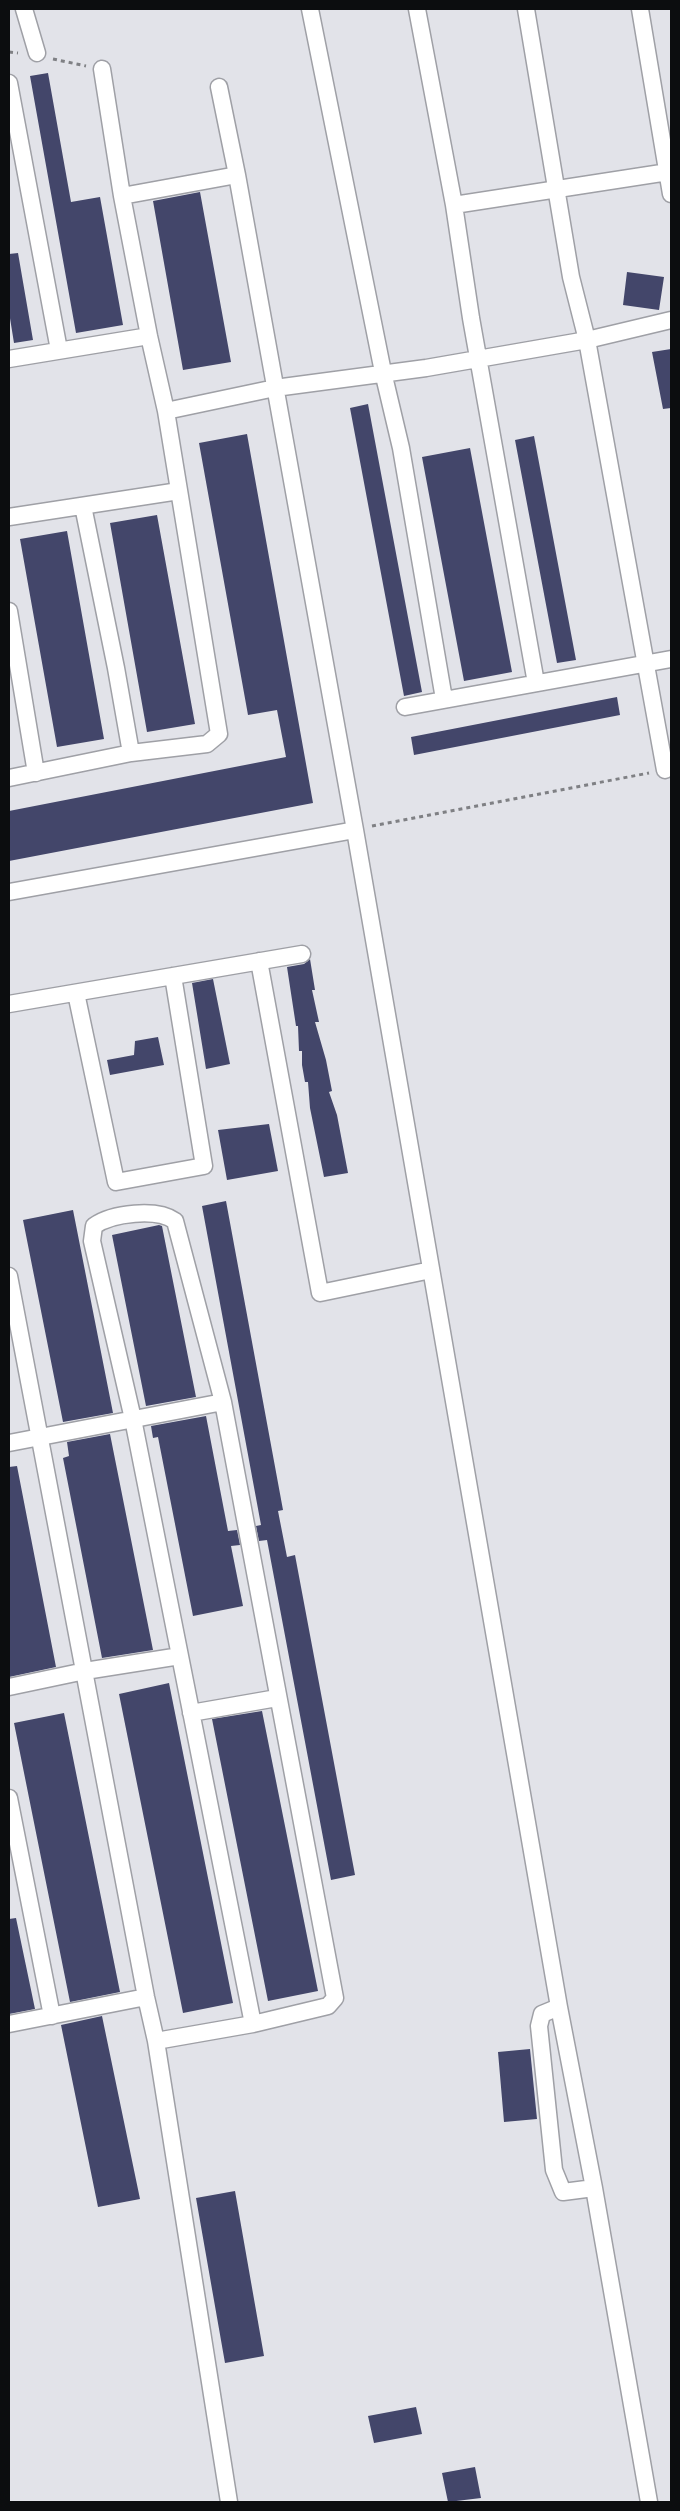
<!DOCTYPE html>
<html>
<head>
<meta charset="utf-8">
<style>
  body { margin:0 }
  #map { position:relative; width:680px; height:2511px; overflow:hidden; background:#e2e3e9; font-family:Roboto,sans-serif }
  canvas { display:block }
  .frame { position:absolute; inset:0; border:10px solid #0c0d0f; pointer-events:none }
</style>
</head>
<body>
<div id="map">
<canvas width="680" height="2511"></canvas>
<div class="frame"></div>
</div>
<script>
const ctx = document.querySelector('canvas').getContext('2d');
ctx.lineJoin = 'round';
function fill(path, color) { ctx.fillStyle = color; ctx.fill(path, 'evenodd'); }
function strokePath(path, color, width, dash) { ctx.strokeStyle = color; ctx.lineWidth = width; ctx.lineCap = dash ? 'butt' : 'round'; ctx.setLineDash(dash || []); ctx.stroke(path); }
fill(new Path2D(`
  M48,73L71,202L100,197L123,325L76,333L30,76Z
  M200,192L231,362L183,370L153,201Z
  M18,253L33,340L14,343L9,312V254Z
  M627,272L664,277L659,310L623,305Z
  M671,349V408L663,409L652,352Z
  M368,404L422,692L404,696L350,408Z
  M247,434L313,803L9,861V811L286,757L277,710L248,715L199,443Z
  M534,436L576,660L557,663L515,440Z
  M470,448L512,672L464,681L422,457Z
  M157,515L195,724L147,732L110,523Z
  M67,531L104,739L57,747L20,539Z
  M617,697L620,715L414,755L411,737Z
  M310,959L315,990H312L319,1022H315L326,1060L332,1091L329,1092L337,1115L348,1173L324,1177L310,1108L308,1082H305L302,1065V1051H299L298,1026H296L287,967L304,964Z
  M213,979L230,1064L206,1069L192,983Z
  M158,1037L164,1065L110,1075L107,1060L134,1055L135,1041Z
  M269,1124L278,1171L227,1180L218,1130Z
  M226,1201L283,1510L278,1511L287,1557L295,1555L355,1875L331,1880L267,1540L259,1541L256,1526L261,1525L202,1206Z
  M73,1210L113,1413L63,1422L23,1220Z
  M159,1225L162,1226L196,1397L146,1406L112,1235Z
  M206,1416L228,1531L237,1530L240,1545L231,1546L243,1606L193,1616L158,1437L153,1438L151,1426Z
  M110,1434L153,1650L102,1658L63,1458L69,1456L67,1442Z
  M17,1466L56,1667L9,1677V1467Z
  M169,1683L233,2003L183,2013L119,1694Z
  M262,1711L318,1991L268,2001L212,1719Z
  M64,1713L120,1992L70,2002L14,1723Z
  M16,1918L35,2009L9,2014V1919Z
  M102,2016L140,2199L98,2207L61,2025Z
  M530,2049L537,2119L504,2122L498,2052Z
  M235,2191L264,2356L225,2363L196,2198Z
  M416,2407L422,2434L374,2443L368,2416Z
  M475,2467L481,2498L448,2502L442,2473Z`), '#43466a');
const minor = new Path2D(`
  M24,9L37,53
  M310,9L383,372L401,448L444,699
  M417,9L454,205L471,318L536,683
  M526,9L571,277L587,340L665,770
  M640,9L671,194
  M9,83L59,350
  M219,87L237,175L355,830L559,2007L594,2188L649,2502
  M122,196L237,175
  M454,205L668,172
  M9,359L149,336
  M166,411L275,388L426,368L587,340L671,320
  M83,506L116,668L131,753
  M9,517L179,491
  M9,611L36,773
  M405,707L671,659
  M9,778L131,753L207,744L219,734L166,411L149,336L122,196L102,69
  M9,892L355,830
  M259,961L320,1293L431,1270
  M76,993L116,1182L204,1166L173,976
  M9,1004L302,954
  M9,1276L146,1997L156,2041L229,2502
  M9,1443L223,1402
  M9,1687L85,1671L180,1656
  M191,1713L277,1698
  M9,1798L52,2016
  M559,2007L542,2014L539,2026L554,2170L563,2192L594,2188
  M9,2024L146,1997
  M156,2041L253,2024L328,2006L335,1998L223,1402L175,1221C157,1208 112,1213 94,1226L92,1241L133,1419L253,2024`);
strokePath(minor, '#9fa0a6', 19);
strokePath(new Path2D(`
  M9,52L18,53
  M53,59L86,66
  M372,826L649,773`), '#7f8084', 3, [4, 4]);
strokePath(minor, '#fff', 16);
</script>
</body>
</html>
